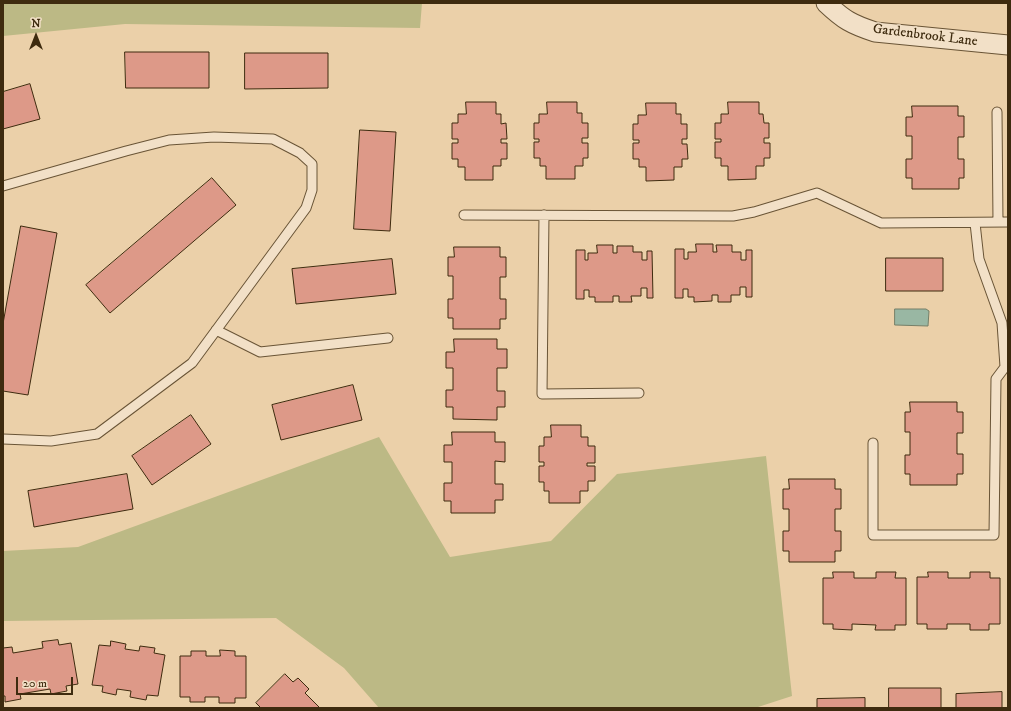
<!DOCTYPE html>
<html>
<head>
<meta charset="utf-8">
<style>
  body { margin:0 }
  #map { position:relative; width:1011px; height:711px; overflow:hidden; background:#ebd0a9; font-family:"IM FELL DW Pica",serif }
  canvas { display:block }
  .frame { position:absolute; inset:0; border:4px solid #3e2b0f; pointer-events:none }
  .north { position:absolute; left:16px; top:16px; width:40px; height:40px; -webkit-text-stroke:3px #f2e0c7; paint-order:stroke; rotate:0deg; font-size:11px; font-weight:700; line-height:16px; text-align:center; color:#3e2b0f }
  .north::after { content:''; display:block; margin:auto; width:14px; height:18px; background:#3e2b0f; clip-path:polygon(50% 0,100% 100%,50% 72%,0 100%) }
  .scale { position:absolute; left:16px; top:677px; width:57px; height:18px; box-sizing:border-box; border:2px solid #3e2b0f; border-top:0; padding-left:5px; font-size:12px; line-height:14px; white-space:nowrap; color:#3e2b0f; -webkit-text-stroke:3px #f2e0c7; paint-order:stroke }
</style>
</head>
<body>
<div id="map">
<canvas width="1011" height="711"></canvas>
<div class="frame"></div>
<div class="north">N</div>
<div class="scale">20 m</div>
</div>
<script>
const ctx = document.querySelector('canvas').getContext('2d');
ctx.lineJoin = 'round';
function fill(path, color) { ctx.fillStyle = color; ctx.fill(path, 'evenodd'); }
function strokePath(path, color, width, dash) { ctx.strokeStyle = color; ctx.lineWidth = width; ctx.lineCap = dash ? 'butt' : 'round'; ctx.setLineDash(dash || []); ctx.stroke(path); }
function label(font, color, halo, rows, align = 'center') {
  ctx.font = font + ' "IM FELL DW Pica",serif'; ctx.lineWidth = 3; ctx.setLineDash([]); ctx.textBaseline = 'middle'; ctx.strokeStyle = halo; ctx.fillStyle = color; for (const [text, x, y, turn = 0] of rows) {
    ctx.save(); ctx.translate(x, y); ctx.rotate((+turn || 0) * Math.PI / 180); ctx.textAlign = isNaN(turn) ? turn : align; if (halo) ctx.strokeText(text, 0, 0); ctx.fillText(text, 0, 0); ctx.restore();
  }
}
fill(new Path2D(`
  M3,3H422L420,28L125,24L3,36Z
  M379,437L450,557L551,541L617,474L766,456L792,696L755,708H379L344,668L276,618L3,621V551L78,547Z`), '#bcb985');
const water = new Path2D(`
  M895,309H926L929,311L928,326L895,325Z`);
fill(water, '#99b7a3');
strokePath(water, '#757f68', 1);
const building = new Path2D(`
  M125,52H209V88H126Z
  M245,53H328V88L245,89Z
  M30,84L40,119L3,129V92Z
  M466,102H496V114H501V124L506,123L507,139H501V143H507V159H501V166H493V180H465V167H458V159H452V143H458V139H452V123H458V114H466Z
  M547,102H577V113H582V123H588V138H582V143H588V158H583V166H575V179H546V166H540V158H534V142H539V139H534V123H539V114H547Z
  M728,102H759V114H763L764,123H769V138H764V143H770V158H764V166H756V179L728,180V166H721V158H715V142H721V139H715V123H721V114H728Z
  M646,103H676V114H681V124H687V139H682V144H687L688,159H682V167H674V180L646,181V167H639V159H633V143H639V140H633V124H638V115H646Z
  M912,106H958V116H964V137H958V159H964V178H959V189H912V178H906V159H912V136H906V117H912Z
  M360,130L396,132L390,231L354,229Z
  M212,178L236,205L110,313L86,285Z
  M21,226L57,233L28,395L3,391V324Z
  M696,244H713V252H717L716,245H732V252H741V260H746V250H752V297H746V287H740V295H731V302H718V295H712V301L694,302V297H688V289H683V298H675V249H684V259H688V252H696Z
  M597,245H613V253H617V246H633V252H642V260H647V251H652L653,298H647V288H641V296H631L632,302H619V296H613V302H595V297H589V290H584V299H576V250H585V260H588V253H597Z
  M454,247H500V257H506V277H500V299H506V319H500V329H453V318H448V299H453V276H448V257H454Z
  M886,258H943V291H886Z
  M392,259L396,294L296,304L292,269Z
  M454,339H497V349H507V368H497V391H505V407H497V420L453,419V407H446V390H453V368H446V352H454Z
  M353,385L362,420L281,440L272,405Z
  M910,402H957V412H963V433H957V454H963V474H957V485H910V474H905V455H910V432H905V412H910Z
  M191,415L211,444L152,485L132,456Z
  M551,425H581V437H588V446H595V463H587V466H595V481H588V491H580V503H549V491H544V482H539V466H544V462H539V446H544V437H551Z
  M452,432H495V442H505V462L495,461V484H503V500H495V513H451V501H444V483H452V462H444V445H452Z
  M127,474L133,509L34,527L28,491Z
  M789,479H835V489H841V509H835V531H841V551H835V562H789V551H783V531H789V509H783V489H789Z
  M833,572H854V578H876V572H896L895,578H906V625H895V630H875L876,625L852,624V630L833,629V624H823V578H833Z
  M928,572H948V578H970V572H990V578H1000V624H989V630H970V624H947V629H927V624H917V577H928Z
  M58,640L59,645L71,643L78,684L66,686L67,691L51,694L50,689L20,694L21,699L5,702V696H3V648L12,647L13,653L43,648L42,642Z
  M111,641L126,644L125,649L139,651L140,646L155,648L154,653L165,655L158,696L147,695L146,700L130,697L131,691L117,689L116,695L102,692L103,686L92,685L99,645L110,646Z
  M220,650L235,651V656H246V698H235V703H219V697H205V702H190V697H180V656H191V651H206V656H220Z
  M285,674L293,682L298,678L309,689L305,693L320,708H261L256,703Z
  M889,688H941V708H889Z
  M1002,692V708H956V694Z
  M865,698V708H817V699Z`);
fill(building, '#d98');
strokePath(building, '#3e2b0f', 1);
const lane = new Path2D(`
  M997,112L998,222
  M3,186L126,151L169,140L214,137L273,139L300,153L312,164V190L306,208L192,363L97,434L51,441L3,439
  M464,215L733,216L754,212L817,193L881,223L1008,222
  M544,215L542,394L639,393
  M216,330L260,352L388,338
  M873,443V535H994L996,379L1005,367L1002,323L979,259L975,223`);
const street = new Path2D(`
  M826,3C844,20 851,24 875,32L1008,45`);
strokePath(lane, '#695436', 11);
strokePath(street, '#695436', 21);
strokePath(lane, '#f2e0c7', 9);
strokePath(street, '#f2e0c7', 19);
label('14px', '#3e2b0f', '#f2e0c7', [
  ["Gardenbrook Lane",925,36,7]
]);
</script>
</body>
</html>
